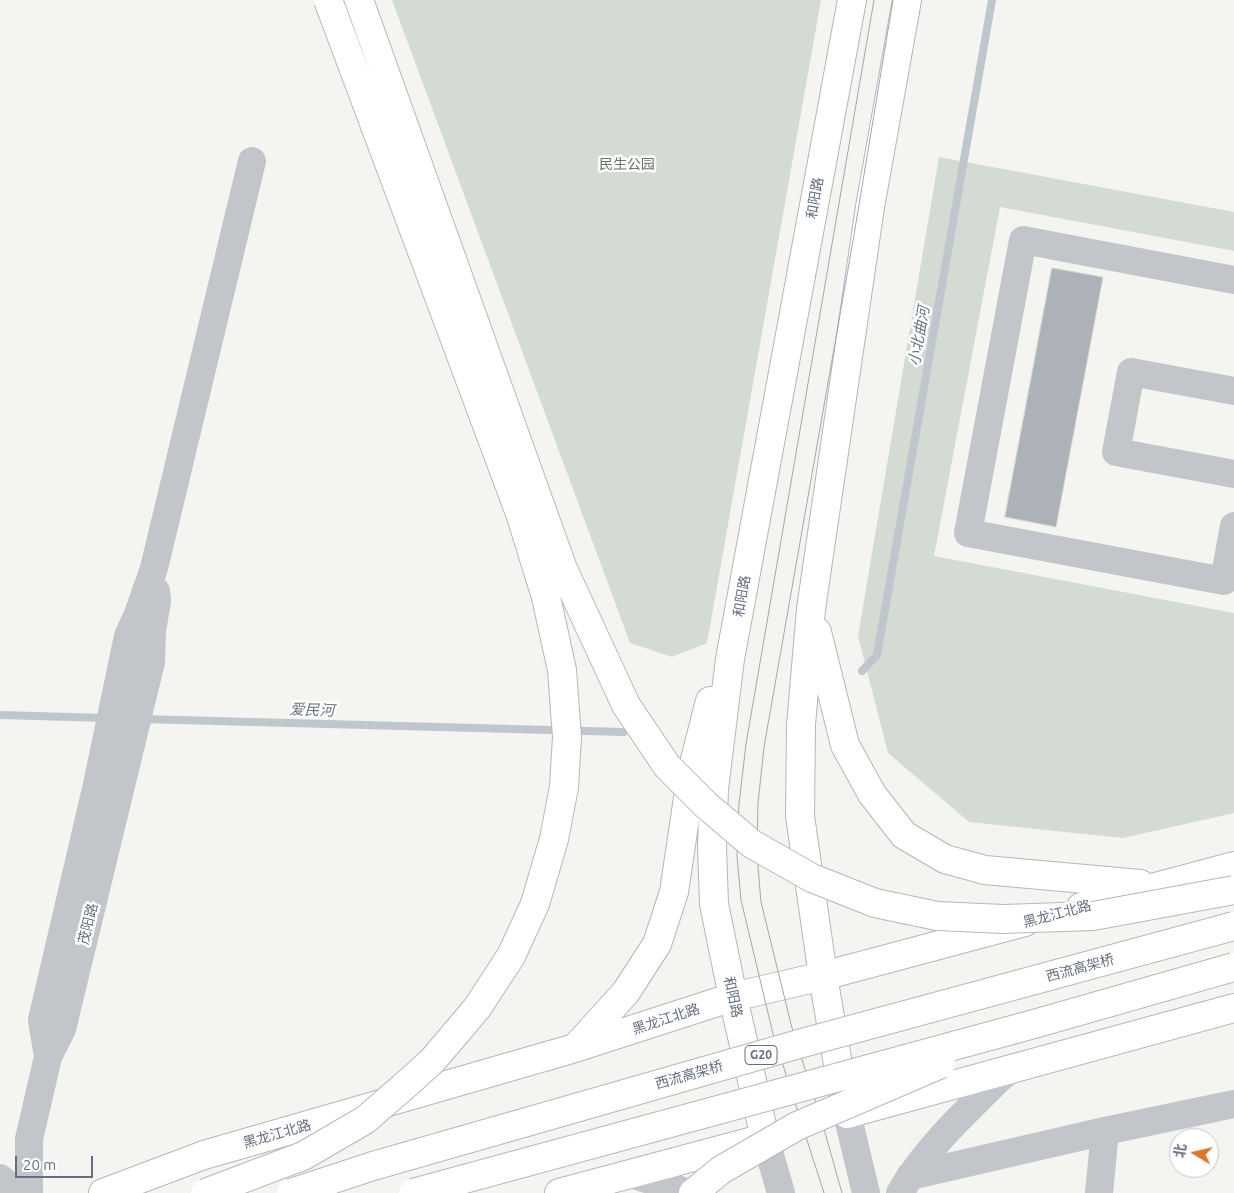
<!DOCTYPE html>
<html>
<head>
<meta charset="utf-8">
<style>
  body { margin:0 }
  #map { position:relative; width:1234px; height:1193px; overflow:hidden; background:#f4f5f1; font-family:Ubuntu,"Noto Sans SC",sans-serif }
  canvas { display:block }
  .north { position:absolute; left:1169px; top:1128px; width:50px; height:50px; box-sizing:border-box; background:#fff; border:1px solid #c1c5cd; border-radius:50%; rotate:279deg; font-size:14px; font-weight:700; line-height:20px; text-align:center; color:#646e81 }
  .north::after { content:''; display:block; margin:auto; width:18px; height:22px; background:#dd7628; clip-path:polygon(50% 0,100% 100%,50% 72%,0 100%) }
  .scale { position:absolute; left:15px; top:1156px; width:78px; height:22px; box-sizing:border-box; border:2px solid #646e81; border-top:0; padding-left:6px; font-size:15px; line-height:18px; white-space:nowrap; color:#646e81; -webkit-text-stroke:4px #fff; paint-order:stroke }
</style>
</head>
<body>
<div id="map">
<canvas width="1234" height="1193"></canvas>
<div class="north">北</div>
<div class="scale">20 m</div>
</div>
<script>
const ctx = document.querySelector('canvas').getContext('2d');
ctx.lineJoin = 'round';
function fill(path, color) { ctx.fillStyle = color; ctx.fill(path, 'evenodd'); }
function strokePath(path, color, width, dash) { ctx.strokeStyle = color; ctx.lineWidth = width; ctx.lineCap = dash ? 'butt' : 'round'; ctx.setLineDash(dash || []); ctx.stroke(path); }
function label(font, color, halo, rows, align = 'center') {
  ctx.font = font + ' Ubuntu,"Noto Sans SC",sans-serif'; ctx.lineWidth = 5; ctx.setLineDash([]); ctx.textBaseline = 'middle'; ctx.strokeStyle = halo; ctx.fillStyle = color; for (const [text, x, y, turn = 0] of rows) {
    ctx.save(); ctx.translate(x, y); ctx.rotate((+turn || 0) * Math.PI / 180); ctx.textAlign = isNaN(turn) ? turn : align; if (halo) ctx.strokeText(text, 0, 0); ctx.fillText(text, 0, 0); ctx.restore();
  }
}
fill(new Path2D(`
  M392,0H821L707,643L672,657L630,643Z
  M939,157L1234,212V251L1000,207L934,556L1234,613V813L1123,838L969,822L888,753L858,636Z`), '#d4dbd2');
strokePath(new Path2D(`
  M862,671L877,655L992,0
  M0,715L107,718
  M141,719L624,732`), '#bfc6cd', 8);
const building = new Path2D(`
  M1052,268L1103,277L1056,527L1005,517Z`);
fill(building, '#adb2b8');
strokePath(building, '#d5d6d4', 1);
const major = new Path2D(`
  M817,632L845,745L872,794L904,835L945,859L985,870L1140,884
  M1081,907L1234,866
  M577,1046L626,992L657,944L674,892L692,771L710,701
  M844,1100L823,976L800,816L801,725L811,609L870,207L907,0
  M847,1114L1234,1008
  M765,1138L733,997L714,904L712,847L714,789L730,659L852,0
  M103,1193L204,1155L575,1048L733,997L823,976L1025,922
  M559,1193L772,1136`);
strokePath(major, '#b3b6bb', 30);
strokePath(new Path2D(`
  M1234,280L1023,240L968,533L1224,581L1234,526
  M1234,391L1131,372L1116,452L1234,474
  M48,1057L42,1020L96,789L128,636L138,614L154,568L252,161
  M847,1114L866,1193
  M765,1138L781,1193
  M631,1174L689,1193
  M910,1176L1105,1131L1234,1104
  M0,1178L17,1193
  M29,1193V1139L48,1057L62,1029L151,662L152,631L157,601L156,591
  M900,1193C926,1148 964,1114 1001,1077L1012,1069
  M1099,1193L1105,1131`), '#c2c5c9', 28);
strokePath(major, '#fff', 28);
strokePath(new Path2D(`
  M824,1193L773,1034L741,900L737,856L739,804L746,744L874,0
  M842,1193L822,1122L792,1028L761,902L757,855L758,803L764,747L854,235L893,0`), '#a3a6ad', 1);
const highwayBridge = new Path2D(`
  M359,0L563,569L626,705L667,766L706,805L752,844L812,878L875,903L937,916L1003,919L1093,916L1234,890
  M205,1193L303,1156L365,1120L410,1081L433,1060L477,1008L511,956L535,904L554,839L564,787L567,737L562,670L546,597L521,516L328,0
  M291,1193L373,1166L806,1042L1234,926
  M413,1193L1034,1024L1234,967
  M693,1193L721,1170L797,1126L941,1064`);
strokePath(highwayBridge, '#b5b7bb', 30, []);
strokePath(highwayBridge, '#fff', 28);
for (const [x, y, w] of [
  [761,1055,32]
]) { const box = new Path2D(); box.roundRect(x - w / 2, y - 9.5, w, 19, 4); ctx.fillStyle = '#fff'; ctx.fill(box); strokePath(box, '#646e81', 1); }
label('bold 12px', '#646e81', null, [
  ["G20",761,1055]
]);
label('14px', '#637863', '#fff', [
  ["民生公园",627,164]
]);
label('14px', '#646e81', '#fff', [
  ["和阳路",815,198,-80],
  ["和阳路",742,596,-80],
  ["黑龙江北路",1057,914,-15],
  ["茂阳路",88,924,-76],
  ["西流高架桥",1080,968,-15],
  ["和阳路",733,997,78],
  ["黑龙江北路",666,1019,-18],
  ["西流高架桥",689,1075,-16],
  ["黑龙江北路",277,1134,-16]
]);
label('italic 15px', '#657685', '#fff', [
  ["小北曲河",919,336,-80],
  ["爱民河",312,710,2]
]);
</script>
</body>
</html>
